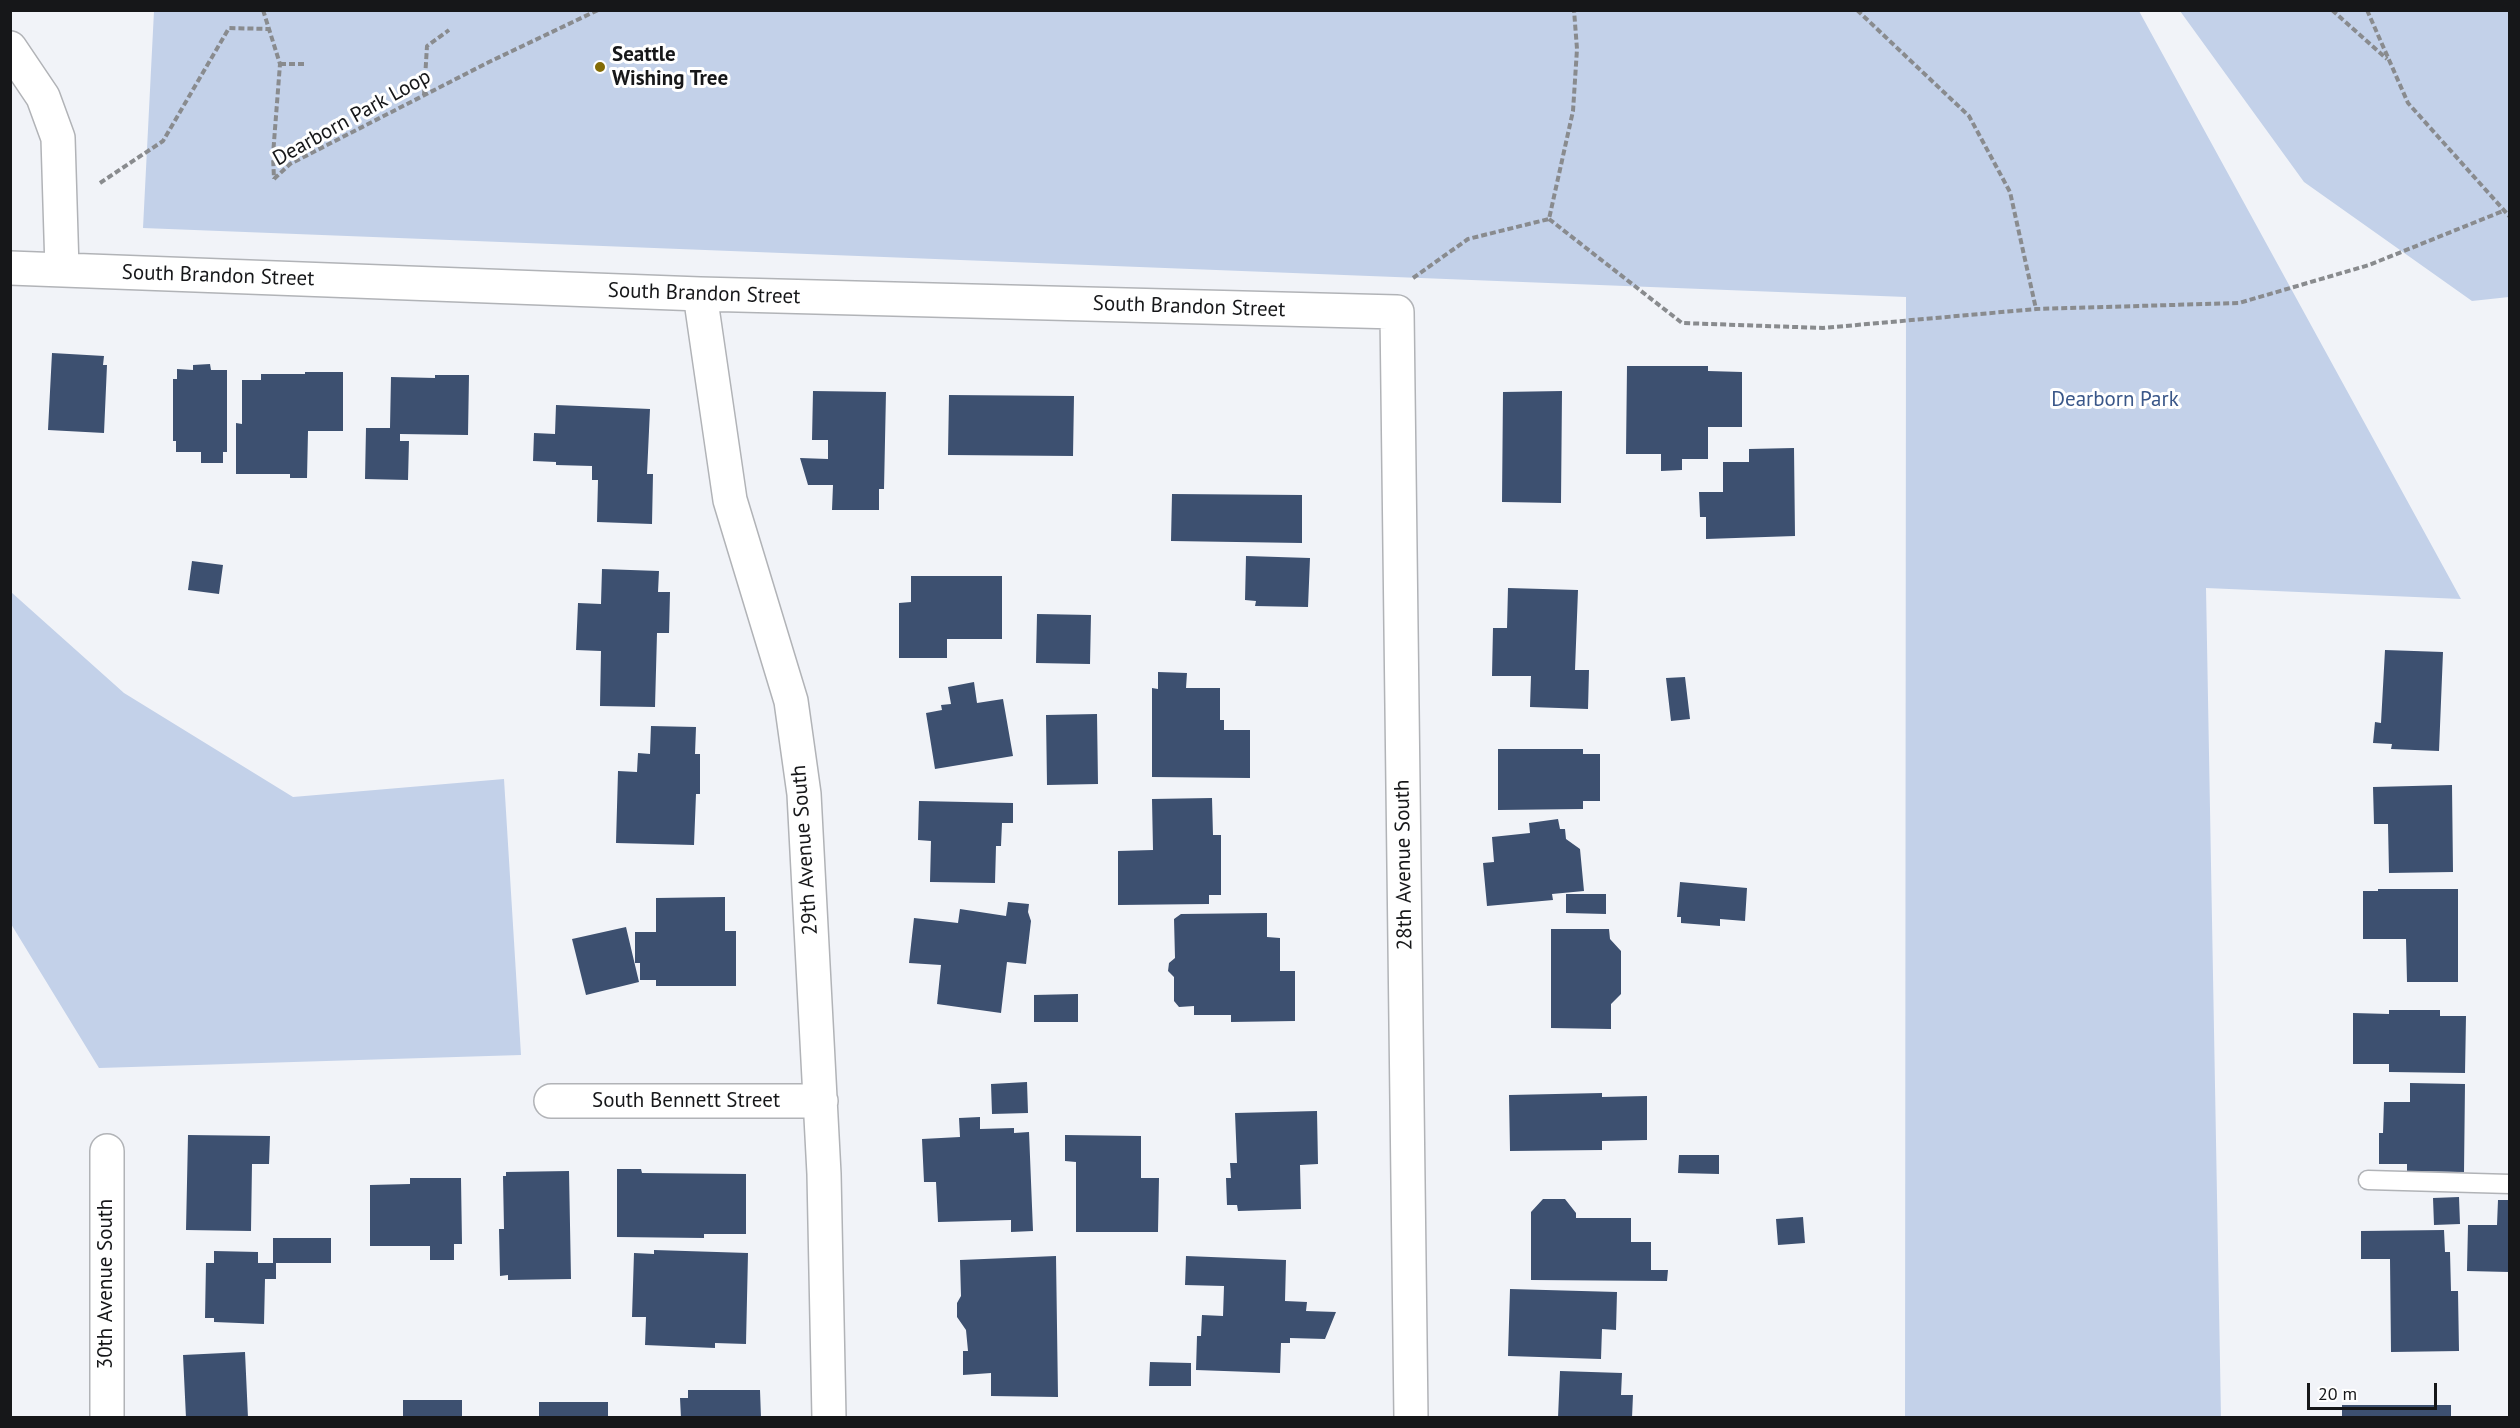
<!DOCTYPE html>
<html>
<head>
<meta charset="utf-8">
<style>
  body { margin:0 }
  #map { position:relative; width:2520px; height:1428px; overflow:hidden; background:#f1f3f8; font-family:"PT Sans",sans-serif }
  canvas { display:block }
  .frame { position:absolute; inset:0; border:12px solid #161719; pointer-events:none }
  .scale { position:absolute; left:2307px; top:1383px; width:130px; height:27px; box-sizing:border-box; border:3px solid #161719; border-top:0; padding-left:8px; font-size:18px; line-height:21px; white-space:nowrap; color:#161719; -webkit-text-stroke:4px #fff; paint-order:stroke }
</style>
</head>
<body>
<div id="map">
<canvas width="2520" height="1428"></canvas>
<div class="frame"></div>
<div class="scale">20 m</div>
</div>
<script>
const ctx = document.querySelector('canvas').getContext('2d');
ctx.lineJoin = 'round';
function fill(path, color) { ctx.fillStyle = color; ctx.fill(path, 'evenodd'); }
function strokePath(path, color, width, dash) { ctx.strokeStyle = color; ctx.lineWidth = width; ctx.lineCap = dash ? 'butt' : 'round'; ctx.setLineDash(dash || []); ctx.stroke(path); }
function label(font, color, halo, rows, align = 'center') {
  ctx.font = font + ' "PT Sans",sans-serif'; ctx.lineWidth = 6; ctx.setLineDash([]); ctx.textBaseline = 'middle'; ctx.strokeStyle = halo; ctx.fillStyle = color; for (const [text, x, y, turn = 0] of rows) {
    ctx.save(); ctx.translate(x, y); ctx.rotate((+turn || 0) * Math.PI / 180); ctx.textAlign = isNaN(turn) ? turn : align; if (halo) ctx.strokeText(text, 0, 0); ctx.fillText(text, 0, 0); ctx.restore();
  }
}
fill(new Path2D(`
  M154,11H2139L2461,599L2206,588L2221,1417H1905L1906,297L143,228Z
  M2180,11H2509V297L2472,301L2304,182Z
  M11,592L124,693L293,797L504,779L521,1055L99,1068L11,924Z`), '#c3d1e9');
fill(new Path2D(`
  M52,353L104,356L103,365H107L104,433L48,430Z
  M210,364L211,370H227V452H223V463H201V452H176V441H173V379H177V369L193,370V365Z
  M1627,366H1708V371L1742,372V427H1708V459H1682V470L1661,471V454H1626Z
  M305,372H343V431H308L307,478H290V474H236V423L242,424V380H261V374H305Z
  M435,375H469L468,435L400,434V441H409L408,480L365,479L366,428H390L391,377L435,378Z
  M813,391L886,392L884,489H879V510H832L833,485H808L800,458L828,459V440H812Z
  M1562,391L1561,503L1502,502L1503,392Z
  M949,395L1074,396L1073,456L948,455Z
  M556,405L650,409L647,474H653L652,524L597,522L598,480H592V466L556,465V462L533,461L534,433L555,434Z
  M1794,448L1795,536L1706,539V517H1700L1699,492H1723V462H1749V449Z
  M1172,494L1302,495V543L1171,541Z
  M1246,556L1310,558L1308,607L1255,606L1256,601L1245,600Z
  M192,561L223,565L219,594L188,590Z
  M602,569L659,571L658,592H670L669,633H657L655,707L600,706L601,651L576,650L578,603L601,604Z
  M911,576H1002V639H947V658H899V603L911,602Z
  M1508,588L1578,590L1575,670H1589L1588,709L1530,707L1531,676H1492L1493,628H1507Z
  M1037,614L1091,615L1090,664L1036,663Z
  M2385,650L2443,652L2439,751L2391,749L2392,744L2373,743L2375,722L2381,723Z
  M1158,672L1187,673L1186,688H1220V720H1224V730H1250V778L1152,777V688L1158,689Z
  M1685,677L1690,719L1671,721L1666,678Z
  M974,682L977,703L1003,699L1013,756L935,769L926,713L942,710L941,705L951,704L948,687Z
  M1097,714L1098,784L1047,785L1046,715Z
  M651,726L696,727L695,754H700V794H696L694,845L616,843L618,771L637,772L638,753L650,754Z
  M1498,749H1583V754H1600V801H1583V809L1498,810Z
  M2452,785L2453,872L2389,873L2388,824H2374L2373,787Z
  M1212,798L1213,835H1221V895H1209V904L1118,905V851L1153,850L1152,799Z
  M919,801L1013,803V823H1002L1001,846H996L995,883L930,882L931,841L918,840Z
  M1558,819L1560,829H1565L1566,839L1580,849L1584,891L1552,894L1553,900L1487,906L1483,863L1494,862L1492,837L1530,833L1529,823Z
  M1680,882L1747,888L1745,921L1720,919V926L1681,923V917H1677Z
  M2378,889H2458V982H2407L2406,939H2363V891H2378Z
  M1566,894H1606V914L1566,913Z
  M725,897V931H736V986H656V980H640V963H635V932H656V898Z
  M1008,902L1029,904L1028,912L1031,921L1026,964L1007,962L1001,1013L937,1004L941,965L909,963L914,918L958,923L960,909L1006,916Z
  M1267,913V937L1280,938V971H1295V1021L1231,1022V1015H1194V1006L1179,1007L1174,1001V977L1168,971L1169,963L1175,958L1174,919L1181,914Z
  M626,927L639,982L586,995L572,939Z
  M1551,929H1609L1610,939L1621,951V994L1611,1004V1029L1551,1028Z
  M1078,994V1022H1034V995Z
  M2389,1010H2440V1016H2466L2465,1073L2389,1072V1064H2353V1013L2389,1014Z
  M1027,1082L1028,1113L992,1114L991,1084Z
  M2410,1083L2465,1084L2464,1172L2407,1171V1164H2379V1133H2383L2384,1102H2410Z
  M1602,1093V1097L1647,1096V1140L1602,1141V1150L1510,1151L1509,1095Z
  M1317,1111L1318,1164L1300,1165L1301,1209L1238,1211L1237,1205H1227L1226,1178H1231L1230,1163H1237L1235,1113Z
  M980,1117V1129L1014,1128V1133L1029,1132L1033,1231L1011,1232V1220L938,1222L936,1182H924L922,1139L960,1137L959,1118Z
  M188,1135L270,1136L269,1164H252L251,1231L186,1230Z
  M1065,1135L1141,1136V1178H1159L1158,1232H1076V1162L1065,1161Z
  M1679,1155H1719V1174L1678,1173Z
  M617,1169H641L642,1173L746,1174V1234H704V1238L617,1237Z
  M569,1171L571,1279L508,1280V1275L500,1276L499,1229H504L503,1176H506V1172Z
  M410,1178H461L462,1244H454V1260H430V1246H370V1185L410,1184Z
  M2459,1197L2460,1224L2434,1225L2433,1198Z
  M1543,1199H1565L1576,1213V1218H1631V1242H1651V1270H1668L1667,1281L1531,1280V1212Z
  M2498,1200H2510L2509,1272L2467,1271L2468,1225H2497Z
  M1803,1217L1805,1243L1778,1245L1776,1219Z
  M2444,1230L2445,1252H2450L2451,1291H2458L2459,1351L2391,1352L2390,1259H2361V1231Z
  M273,1238H331V1263H276V1279H265L264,1324L214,1322V1318H205L206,1263H214V1251L258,1252V1263H273Z
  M654,1250L748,1253L746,1344L715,1343V1348L645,1345L646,1317H632L634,1253L654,1254Z
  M1056,1256L1058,1397L991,1396V1373L963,1375V1351H968L966,1330L957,1317V1303L961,1296L960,1260Z
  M1186,1256L1286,1260L1285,1301L1307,1302L1306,1311L1336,1312L1325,1339L1290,1338V1343H1281L1280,1373L1196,1370L1197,1336H1201L1202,1315L1223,1316L1224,1286L1185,1285Z
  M1510,1289L1617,1292L1616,1330L1602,1329L1601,1359L1508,1356Z
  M245,1352L248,1418H186L183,1355Z
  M1150,1362L1191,1363V1386H1149Z
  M1560,1371L1622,1373L1621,1395H1633L1632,1418H1558Z
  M688,1390H760L761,1418H681L680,1398H688Z
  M403,1400H462V1418H403Z
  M539,1402H608V1418H539Z
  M2342,1405H2451V1418H2342Z`), '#3d5070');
const service = new Path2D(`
  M2368,1180L2510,1184`);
const minor = new Path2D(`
  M10,48L43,97L58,138L62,269
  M10,268L700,294L1397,312L1411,1418
  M700,294L730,500L791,701L804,794L824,1174L829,1418
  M551,1101H821
  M107,1151V1418`);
strokePath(service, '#b1b3b7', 21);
strokePath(minor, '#b1b3b7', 36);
strokePath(new Path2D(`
  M263,10L280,64L273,155L274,179
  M1857,10L1969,116L2010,192L2036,309
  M2332,10L2387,59
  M2367,10L2408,103L2510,217
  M280,64H307
  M424,95L427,46L449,30
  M274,179L290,164L489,62L598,10
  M100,183L163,141L229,28L270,29
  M1549,219L1682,323L1823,328L2036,309L2239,303L2369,265L2503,211
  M1413,278L1468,239L1549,219L1573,111L1577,49L1574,10`), '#898b8e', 4, [6, 3]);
strokePath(service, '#fff', 18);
strokePath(minor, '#fff', 33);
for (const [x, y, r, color] of [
  [600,67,6,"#836b05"]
]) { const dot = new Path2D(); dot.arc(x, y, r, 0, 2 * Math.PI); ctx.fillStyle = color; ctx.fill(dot); strokePath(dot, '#fff', 2); }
label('bold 21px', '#161719', '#fff', [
  ["Seattle",612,55],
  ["Wishing Tree",612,79]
], 'left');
label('21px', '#161719', '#fff', [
  ["Dearborn Park Loop",352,118,-29],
  ["South Brandon Street",218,276,2],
  ["South Brandon Street",704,294,2],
  ["South Brandon Street",1189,307,2],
  ["29th Avenue South",805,850,-94],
  ["28th Avenue South",1404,865,-91],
  ["South Bennett Street",686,1101],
  ["30th Avenue South",106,1284,-90]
]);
label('21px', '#3a5789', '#fff', [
  ["Dearborn Park",2115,400]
]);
</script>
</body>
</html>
